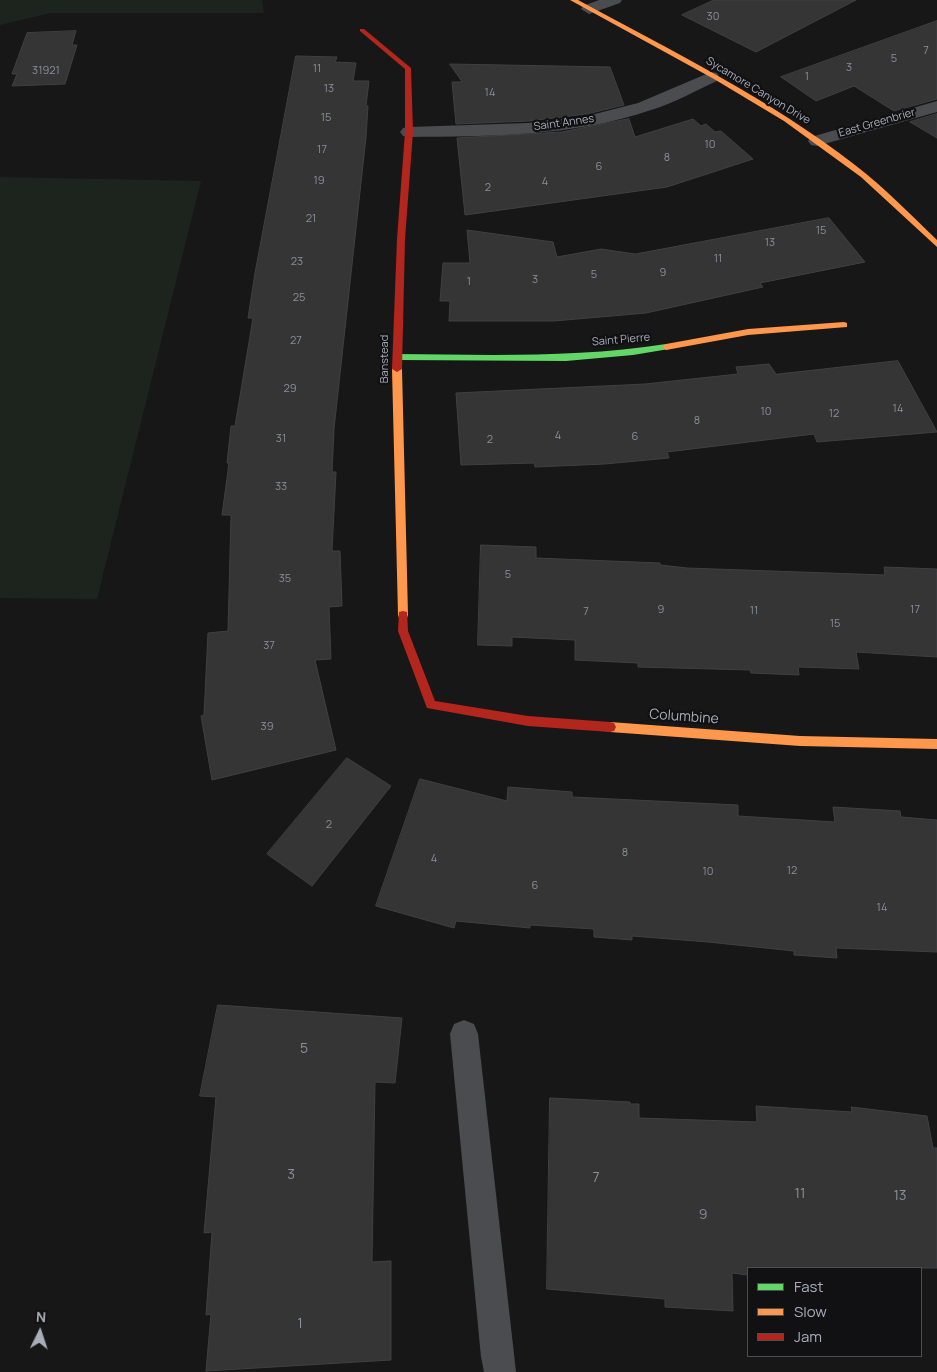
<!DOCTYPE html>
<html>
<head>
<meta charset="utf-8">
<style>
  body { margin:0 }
  #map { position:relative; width:937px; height:1372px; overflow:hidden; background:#171717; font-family:Manrope,sans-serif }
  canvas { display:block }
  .legend { position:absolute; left:747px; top:1267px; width:175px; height:90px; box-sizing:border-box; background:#111113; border:1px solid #4d4f55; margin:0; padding:6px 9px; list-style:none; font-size:15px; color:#a8adb8 }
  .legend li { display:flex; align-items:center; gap:10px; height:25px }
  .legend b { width:25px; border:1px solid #4d4f55 }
  .north { position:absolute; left:15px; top:1307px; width:50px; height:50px; -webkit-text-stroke:4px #111113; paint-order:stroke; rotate:4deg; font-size:14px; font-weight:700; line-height:20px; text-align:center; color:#a8adb8 }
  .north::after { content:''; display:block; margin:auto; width:18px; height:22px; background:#a8adb8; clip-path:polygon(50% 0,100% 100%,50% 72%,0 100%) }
</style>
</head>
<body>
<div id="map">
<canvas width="937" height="1372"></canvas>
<ul class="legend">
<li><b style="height:6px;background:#63d668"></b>Fast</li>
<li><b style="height:6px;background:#ff974d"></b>Slow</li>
<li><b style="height:6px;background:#b3261e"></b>Jam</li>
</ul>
<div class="north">N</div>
</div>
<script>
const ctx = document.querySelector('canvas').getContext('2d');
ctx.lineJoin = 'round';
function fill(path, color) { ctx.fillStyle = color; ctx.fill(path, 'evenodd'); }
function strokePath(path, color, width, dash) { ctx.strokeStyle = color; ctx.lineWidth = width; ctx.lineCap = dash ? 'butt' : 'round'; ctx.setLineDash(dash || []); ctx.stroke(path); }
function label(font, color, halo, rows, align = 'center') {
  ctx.font = font + ' Manrope,sans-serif'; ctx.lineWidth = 4.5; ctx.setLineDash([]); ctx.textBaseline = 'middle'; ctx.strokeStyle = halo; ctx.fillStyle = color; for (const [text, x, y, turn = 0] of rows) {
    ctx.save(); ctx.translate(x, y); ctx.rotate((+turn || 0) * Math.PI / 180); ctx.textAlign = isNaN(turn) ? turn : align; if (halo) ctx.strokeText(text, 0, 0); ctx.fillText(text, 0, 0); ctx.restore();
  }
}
fill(new Path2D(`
  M0,0H262L264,13H51L0,25Z
  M0,177L201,181L97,599L0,598Z`), '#1d241e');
const building = new Path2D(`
  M714,0H856L756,52L682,15Z
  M937,21V99L894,111L854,86L816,101L781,77Z
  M76,31L72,45H77L65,84L12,86L17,74H12L27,33Z
  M296,56L337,57L335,62L356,63L353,81H369L366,106H368L366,137L334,429L332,472H336L332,551H340L342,606L329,607L331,659L315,660L336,750L212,780L201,716L204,715L208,633L228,631L231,515H222L229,463H227L231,426H235L253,318H248L255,273Z
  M450,64L610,67L624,105L587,114L528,121L456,124L452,82H462Z
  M937,114V138L910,122Z
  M629,119L635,137L693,119L701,126L706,124L715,132L721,131L753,159L667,187L465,215L457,138L562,132Z
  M829,218L865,262L760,283L763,287L646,313L554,321H449L450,301H440L443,263H470L467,230L553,242L557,257L601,249L635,254Z
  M898,361L937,432L817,442L814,434L667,452L669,458L605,464L535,467L534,463L461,465L456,393L645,384L738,374L736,367L769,364L776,374Z
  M481,545L536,547V558L660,563V565L687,568L885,575L884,567L937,569V657L856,652L859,669L798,667L799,675L751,673L750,670L638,667V663L575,660V640L512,637V646L478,645Z
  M347,758L391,786L312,886L267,854Z
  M420,779L507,801L508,787L572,792V797L738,805V816L835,822L833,807L900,811L901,817L937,820V952L836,948L837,958L794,955V951L708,942L632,936V940L594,937V929L530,925V928L456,921L454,928L376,906Z
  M218,1005L402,1018L395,1083L375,1082L372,1262L391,1261V1360L206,1371L211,1314L206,1315L212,1232L204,1233L216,1097L200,1096Z
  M550,1098L630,1102V1104H639V1118L757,1122L756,1106L852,1112L851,1107L927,1116L933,1148H937V1268H748V1275L732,1273L733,1311L665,1307V1299L547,1289Z`);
fill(building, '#353536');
strokePath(building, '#3f4043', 1);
fill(new Path2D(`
  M464,1020L474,1024L478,1034L516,1372H484L481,1357L450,1034L454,1024Z`), '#4b4c50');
fill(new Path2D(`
  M599,0H622L620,3L589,14L581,9L583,6Z
  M711,72L717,73L719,77L717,81C695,91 674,103 651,110C573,137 490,136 409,137L403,136L400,132L403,128L409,127L528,123L587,116L638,103Z
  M937,101V112L817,146L811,145L808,141L811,137Z`), '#4b4c50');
fill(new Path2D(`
  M666,344L670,347L669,349L633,355L566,361L397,360L393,357L397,354C487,355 577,358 666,344Z`), '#63d668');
fill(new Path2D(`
  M570,0H578C672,51 770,99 855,165C885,188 910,214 937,240V247L861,177L784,121L714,79Z
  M844,322L847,323V327L748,335L666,350L662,347L666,344L748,329Z
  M397,366L402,369L408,615L407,618H399L398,615L392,369Z
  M610,722L800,736L937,739V749L800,746L610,732L606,731L604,727L606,723Z`), '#ff974d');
fill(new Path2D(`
  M360,29H364L411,68L413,132L405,239L402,369L397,372L392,369L397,239L405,132V69L360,31Z
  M403,611L407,612L408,631L435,701L528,716L610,722L614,723L616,727L614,731L610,732L528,726L427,708L398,631L399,612Z`), '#b3261e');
label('11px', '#8b8f98', null, [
  ["30",713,17],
  ["7",926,51],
  ["5",894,59],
  ["3",849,68],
  ["11",317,69],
  ["31921",46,71],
  ["1",807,77],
  ["13",329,89],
  ["14",490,93],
  ["15",326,118],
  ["10",710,145],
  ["17",322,150],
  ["8",667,158],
  ["6",599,167],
  ["19",319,181],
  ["4",545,182],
  ["2",488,188],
  ["21",311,219],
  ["15",821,231],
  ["13",770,243],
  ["11",718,259],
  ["23",297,262],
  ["9",663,273],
  ["5",594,275],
  ["3",535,280],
  ["1",469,282],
  ["25",299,298],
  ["27",296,341],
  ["29",290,389],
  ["14",898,409],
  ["10",766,412],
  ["12",834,414],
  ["8",697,421],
  ["4",558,436],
  ["6",635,437],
  ["31",281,439],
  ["2",490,440],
  ["33",281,487],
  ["5",508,575],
  ["35",285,579],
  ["9",661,610],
  ["17",915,610],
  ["11",754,611],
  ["7",586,612],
  ["15",835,624],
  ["37",269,646],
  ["39",267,727],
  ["2",329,825],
  ["8",625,853],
  ["4",434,859],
  ["12",792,871],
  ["10",708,872],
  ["6",535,886],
  ["14",882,908]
]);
label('11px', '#a8adb8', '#111113', [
  ["Sycamore Canyon Drive",758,91,31],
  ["Saint Annes",564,123,-8],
  ["East Greenbrier",877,123,-16],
  ["Saint Pierre",621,340,-5],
  ["Banstead",385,359,-90]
]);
label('14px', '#a8adb8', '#111113', [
  ["Columbine",684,717,4]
]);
label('14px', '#8b8f98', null, [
  ["5",304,1049],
  ["3",291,1175],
  ["7",596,1178],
  ["11",800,1194],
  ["13",900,1196],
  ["9",703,1215],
  ["1",300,1324]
]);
</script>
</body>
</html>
